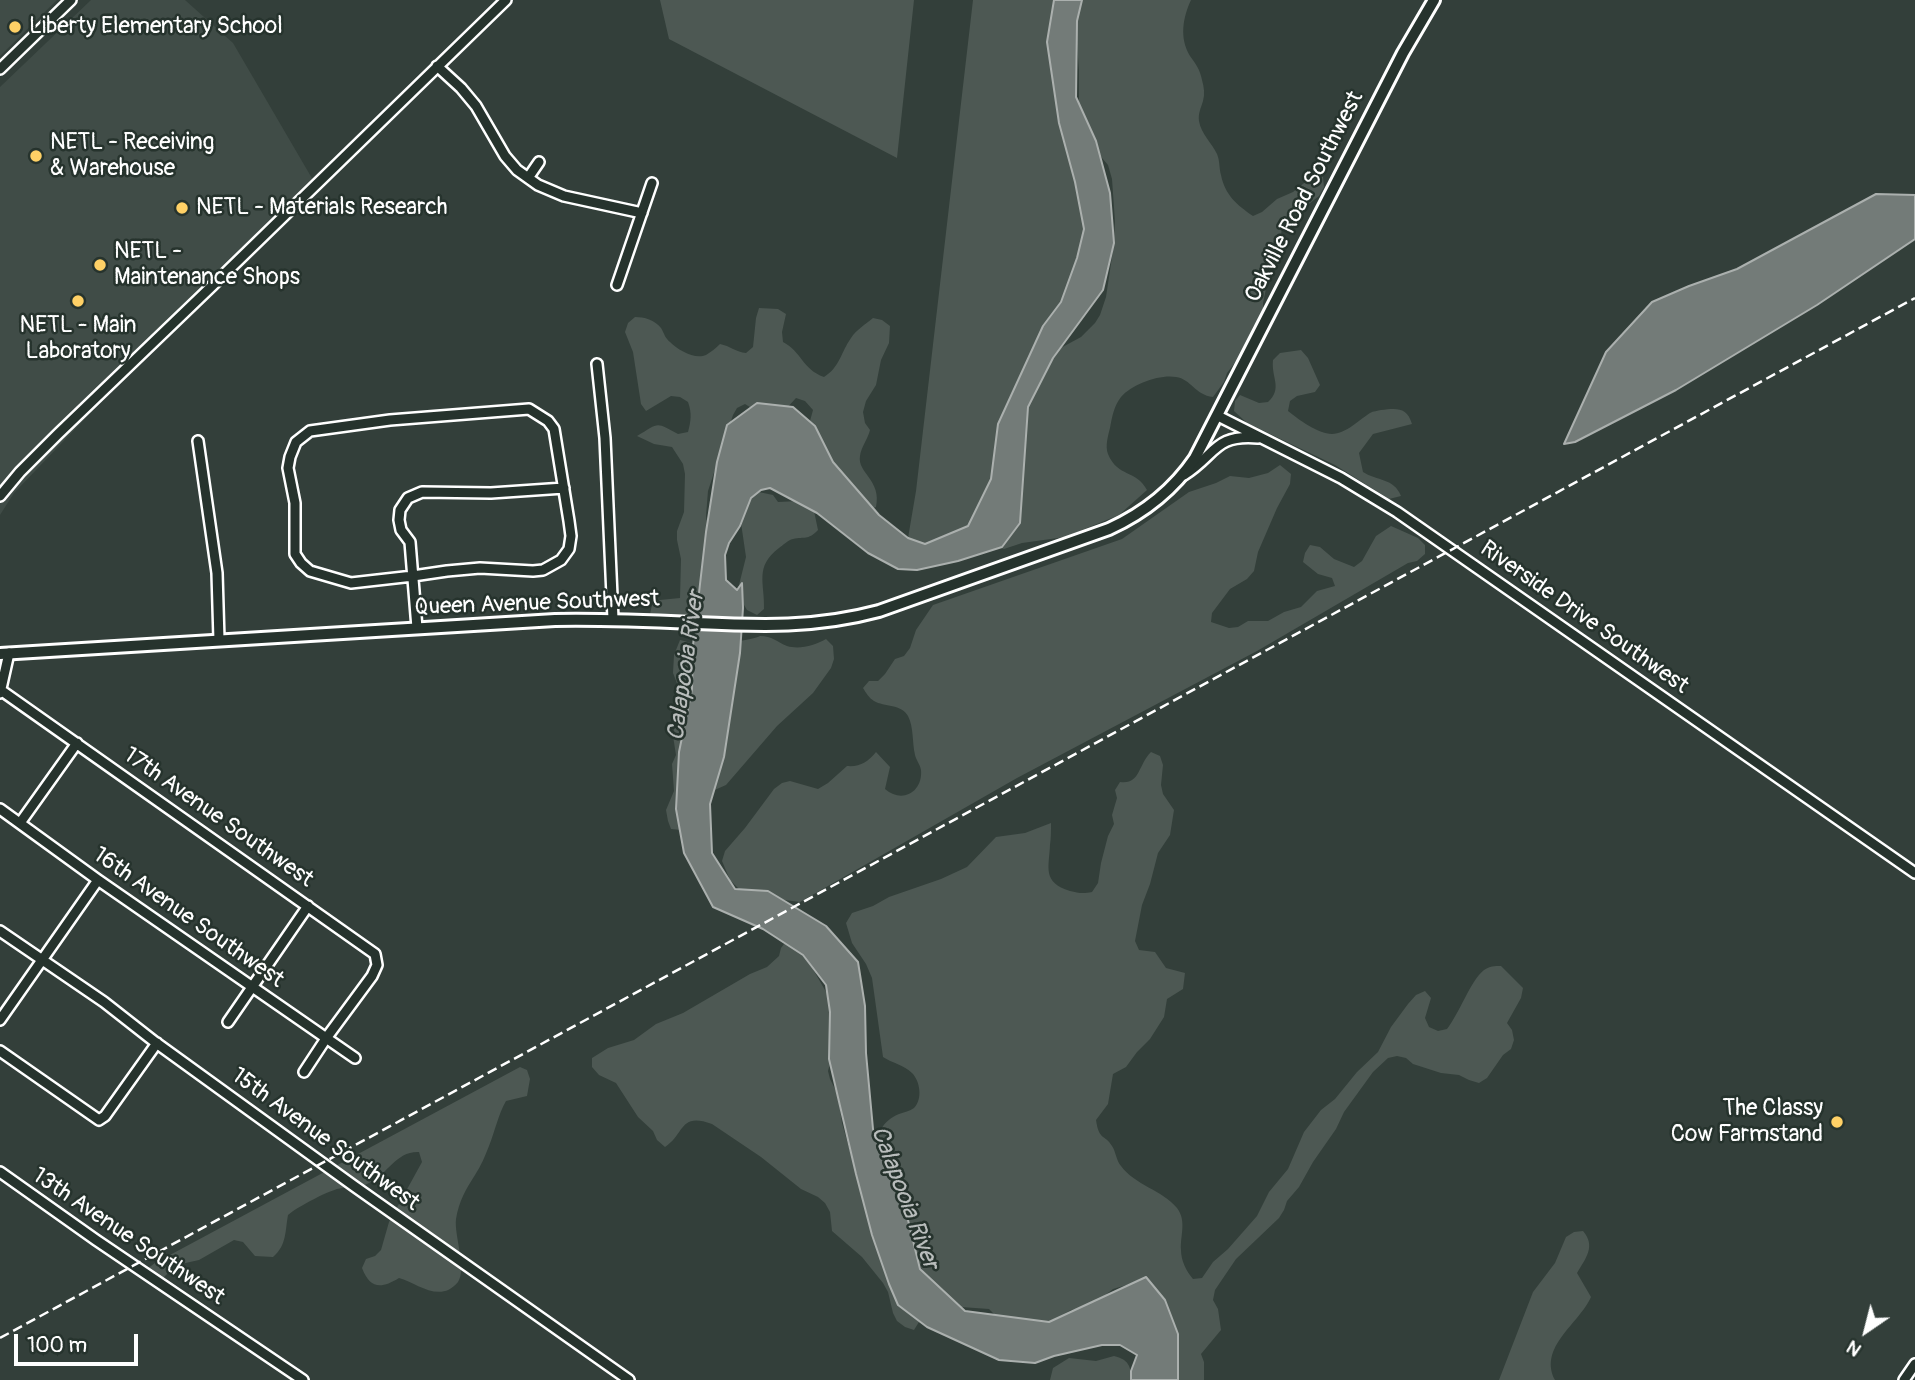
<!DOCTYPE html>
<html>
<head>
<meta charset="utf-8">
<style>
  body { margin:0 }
  #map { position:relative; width:1915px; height:1380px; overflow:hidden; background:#333f3a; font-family:Pangolin,sans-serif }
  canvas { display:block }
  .north { position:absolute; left:1831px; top:1296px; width:70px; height:70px; -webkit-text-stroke:5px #26332d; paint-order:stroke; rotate:215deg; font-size:19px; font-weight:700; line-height:28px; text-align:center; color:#fff }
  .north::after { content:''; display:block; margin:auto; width:24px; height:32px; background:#fff; clip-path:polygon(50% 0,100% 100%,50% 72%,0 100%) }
  .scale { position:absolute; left:14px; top:1334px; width:124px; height:32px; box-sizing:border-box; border:4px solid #fff; border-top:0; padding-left:9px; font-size:21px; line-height:24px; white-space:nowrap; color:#fff; -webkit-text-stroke:5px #26332d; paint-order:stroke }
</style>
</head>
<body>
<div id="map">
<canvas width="1915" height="1380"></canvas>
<div class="north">N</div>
<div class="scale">100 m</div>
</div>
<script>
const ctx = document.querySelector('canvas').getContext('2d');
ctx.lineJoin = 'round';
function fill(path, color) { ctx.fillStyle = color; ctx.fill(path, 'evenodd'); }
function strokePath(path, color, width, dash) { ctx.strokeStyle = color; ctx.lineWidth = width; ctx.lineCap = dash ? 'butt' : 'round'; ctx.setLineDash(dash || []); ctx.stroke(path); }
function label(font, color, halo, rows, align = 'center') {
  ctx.font = font + ' Pangolin,sans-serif'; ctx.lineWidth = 5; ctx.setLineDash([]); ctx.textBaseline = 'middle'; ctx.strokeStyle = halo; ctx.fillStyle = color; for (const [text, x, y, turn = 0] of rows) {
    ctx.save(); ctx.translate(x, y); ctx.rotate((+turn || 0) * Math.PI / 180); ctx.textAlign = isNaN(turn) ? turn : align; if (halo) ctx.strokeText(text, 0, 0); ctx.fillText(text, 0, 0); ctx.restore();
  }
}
fill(new Path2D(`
  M0,0H57L0,56Z
  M91,0H185L233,43L313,180L14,493L0,515V87Z`), '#404c47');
fill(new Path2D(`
  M660,0H914L897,158L669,39Z
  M973,0H1054L1047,42L1059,123L1075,182L1084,228L1077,258L1061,302L1043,326L998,424L991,479L968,526L924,544L908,538L916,491Z
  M1076,0H1191C1183,17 1179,38 1190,56C1196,64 1200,70 1202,80C1204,87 1205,94 1203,101C1201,108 1198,113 1199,121C1201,134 1212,143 1217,154C1220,161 1219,168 1221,175C1225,195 1237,205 1253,216L1262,212L1277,199L1293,192L1314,175L1323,177L1324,187L1319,196L1305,207L1288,215L1282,223L1280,252L1267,284L1263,303V312L1253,327L1250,343L1227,373L1224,382L1213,397C1195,395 1191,379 1176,377C1160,374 1132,384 1121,397C1114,406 1112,417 1110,428C1108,436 1105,446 1108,454C1118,478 1136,469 1147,490L1119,515L1065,537L1022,543L1004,549L995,546C1007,535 1013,535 1021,520L1017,493L1029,403L1057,350L1081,337L1095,323L1100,315L1106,297L1113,250L1115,222L1112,179L1108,165L1102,158L1093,141L1079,103V70L1075,19Z
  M759,308L778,309L786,314L782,332L783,342C802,352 802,369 824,377C840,367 841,352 851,338C856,330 866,324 873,318L882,320L890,326L889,343L881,360L876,385L866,401L863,412L865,423L870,430C868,439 861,447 860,456C857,473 882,480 876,507L868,510L804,429L810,421L813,410L805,401L796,398L786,409L761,414L745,404L737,408L733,415L708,491L706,516L708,535L697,618L660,617L650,614L652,605L660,600L680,598L681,559L677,540V531L684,512L685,474L683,464L672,447L654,444L637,436C659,423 655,421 678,434L688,432C691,421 692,413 688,402L680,397L671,396L646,411L641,404L633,352L625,332L628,323L635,317C644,317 655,320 661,328C664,333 665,338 670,342C678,350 695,360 706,355C711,352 716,348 720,344C730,346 736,352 746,353L753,347L756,318Z
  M1301,350L1308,358L1320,385L1315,392L1297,396L1290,401L1288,411C1298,419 1318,434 1332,434C1346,434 1360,419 1370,413C1373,411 1378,411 1381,410C1397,408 1407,407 1412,424L1373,434L1359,453L1363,472C1377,481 1394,478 1401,496L1389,499L1335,465L1247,423L1234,411L1235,401L1240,395L1259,403L1268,402C1283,388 1271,378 1273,360L1280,353Z
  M1280,465L1291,474L1290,484L1277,508L1258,552L1254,571L1247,579L1230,589L1212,613L1211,622L1229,628L1238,627L1248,621H1268L1284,612L1301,607L1317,591L1335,586L1332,578L1318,574L1303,562L1305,553L1310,545L1320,547L1334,559L1354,567L1362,561L1376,536L1391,526L1418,538L1425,545V554L1417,561L1408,563L1257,651L1017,778L800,902L745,895L730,880L722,861L725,851L745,828L774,789L782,783L790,781L818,789L828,783L847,766C860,767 868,762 876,752L890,767L885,789C902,804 923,792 921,770C920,764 916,760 915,755C912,742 914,728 908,716C902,704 884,707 874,701C869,698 866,693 863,688L869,681H878L885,674L895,659L904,656L910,648L916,630L933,605L1122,539L1189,492L1216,483L1230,476L1249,478L1268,473Z
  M754,491L773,495L778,502L799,501L814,511L818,530C807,541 805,536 793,539C788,540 782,546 779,548C754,567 765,583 764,609L757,615L747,610L737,593L746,557L741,523L744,505Z
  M760,636C772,636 777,642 787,646C800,650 815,645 826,639L833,646L834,659L831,668L813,693L777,726L726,785L710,792L681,830L671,829L668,821L666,810L674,791L672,764L676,755L673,736L680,691L673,673L674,655L680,640C686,641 690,643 696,645C704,648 752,640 760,636Z
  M1151,752L1160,756L1163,765L1161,785L1163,794L1174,810L1170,835L1158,853L1150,884L1142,905L1135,941L1139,950L1155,952L1166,968L1185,973L1183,989L1167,999L1164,1017L1150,1039L1137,1052L1126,1067L1113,1074L1108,1104L1096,1120C1099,1141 1105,1134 1112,1146C1116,1152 1116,1160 1121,1166C1135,1185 1162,1190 1177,1208C1187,1221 1180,1236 1181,1250C1181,1260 1186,1271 1193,1279L1202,1278L1213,1262L1228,1249L1257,1216L1269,1192L1288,1169L1304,1132L1321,1110L1335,1099L1357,1072L1378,1052L1391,1027L1408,1004L1416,995L1425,991L1431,998L1425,1018L1429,1027L1438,1031L1447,1029C1459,1014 1471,980 1484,970C1490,966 1494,966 1501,966L1523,988L1521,998L1507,1023L1512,1030L1514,1040L1511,1049L1503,1055L1487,1078L1479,1083L1469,1080L1459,1075L1441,1073L1413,1064L1406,1058L1397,1056L1388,1058L1373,1072L1344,1112L1336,1129L1313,1162L1299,1187L1287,1201L1284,1210L1279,1218L1236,1259L1215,1290L1213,1300L1218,1309L1221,1330L1201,1354L1204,1362V1380H1169L1163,1299L1152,1284L1144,1280L1113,1289L1090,1307L1071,1310L1038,1328L995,1315L989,1309L961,1307L930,1288L920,1265L878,1148C877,1132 883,1121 899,1114C904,1112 910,1111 914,1108C923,1099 920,1081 912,1073C904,1065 892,1063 883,1057L872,978L866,964L852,943L846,923L852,913L873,906L889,897L941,879L967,867L996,837L1025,833L1051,823C1051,830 1051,838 1050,845C1049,868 1042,882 1070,891C1078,893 1083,894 1092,892L1098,883L1101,863L1108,836L1114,824L1112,815L1117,798L1115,790L1120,782C1140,785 1138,765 1151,752Z
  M787,940L795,946L810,964L829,997L833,1053L828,1071L830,1079L838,1095L842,1123L853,1162L903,1301L919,1322L914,1330L905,1327L897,1321L893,1313L888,1292L883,1283L862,1257L832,1231L830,1212L825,1203L818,1197L801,1189L761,1157L712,1124C679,1112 685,1134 665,1147L657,1140L653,1131L638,1117L616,1083L599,1075L592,1067V1058L608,1048L634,1040L656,1024L683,1013L750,974L767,967L779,956L781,948Z
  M520,1067L527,1070L530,1079L527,1096L506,1101C498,1115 495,1131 489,1146C485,1156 481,1166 475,1175C466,1189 459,1201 456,1219C454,1235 467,1269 458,1282C440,1304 417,1283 399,1278C381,1289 370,1289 362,1268L366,1259L375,1256L381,1250L389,1222L422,1162L419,1152C396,1151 388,1174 369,1183C361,1188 351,1186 342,1188C331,1189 297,1207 288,1215C285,1231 287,1245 273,1257L255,1256L243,1242L234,1240L199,1260L181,1264L173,1268L160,1281L151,1277L147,1269L155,1263Z
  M1583,1231C1596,1246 1586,1258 1577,1273L1591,1297C1579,1324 1538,1347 1555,1380H1499L1533,1292L1555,1263L1566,1237L1574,1232Z
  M1114,1356C1129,1360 1130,1365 1132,1380H1050L1053,1368L1069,1358L1096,1361Z`), '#4d5853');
const water = new Path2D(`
  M1054,0H1082L1077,21L1076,97L1096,141L1110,193L1114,243L1103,290L1053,358L1028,407L1020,523L1002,547L958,561L917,570L898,569L868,553L817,513L770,488L761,490L751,498L740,526L729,543L725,555L726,580L737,590L742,583L743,608L740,653L724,757L710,804L712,853L735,889L768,891L826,926L858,962L865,1006L866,1053L873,1129L908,1220L920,1269L965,1311L1049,1322L1146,1277L1165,1300L1178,1334V1380H1131V1371L1137,1355L1120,1345H1102L1054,1356L1035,1363L999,1360L927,1327L898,1305L889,1284L872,1235L856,1174L829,1059L830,1012L826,985L803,955L763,929L713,907L684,853L676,809L679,752L692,689L693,645L706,532L717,462L727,425L757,403L793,407L815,426L833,462L879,515L908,538L925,544L968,526L991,479L998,424L1043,326L1061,302L1077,258L1084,229L1075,182L1059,123L1047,42Z
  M1876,194L1915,195V239L1817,305L1676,390L1575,442L1564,444L1606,352L1652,302L1689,286L1737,269Z`);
fill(water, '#737b78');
strokePath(water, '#abb0ae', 2);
const minor = new Path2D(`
  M437,66L461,88L476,106L505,156L517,170L538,185L564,196L642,213
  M0,69L71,0
  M528,178L539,162
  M617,285L652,183
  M597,364L605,438L613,619
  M529,409L548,421L554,429L569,521L571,536L569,549L561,560L543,570L533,571L480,568L447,571L413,576L351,583L310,571L301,563L295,554V503L288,468L290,457L296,442L310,431L390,420Z
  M1218,416L1341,478L1397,512L1915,873
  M198,441L217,573L219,640
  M1184,475C1216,455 1214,434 1258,438
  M0,496L20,472L58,434L212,286L506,0
  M417,628L410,542L401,530L399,520L400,510L408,498L422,492L491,493L564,488
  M2,691L375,954L377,965L372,976L327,1037L304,1072
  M0,693L9,653
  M0,809L98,880L355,1058
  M20,823L77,743
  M0,931L104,1002L155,1042L354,1186L629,1380
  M0,1020L98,880
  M228,1022L308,906
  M0,1051L99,1120L105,1116L157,1043
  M0,1172L96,1240L303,1380
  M1904,1380L1915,1364`);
const major = new Path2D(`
  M0,654L555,620C603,619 649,621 696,623C761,626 816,628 879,611L1109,529C1144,513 1174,489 1195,458L1403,53L1434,0`);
strokePath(minor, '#fff', 14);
strokePath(major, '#fff', 16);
strokePath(minor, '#26332d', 9);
strokePath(major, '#26332d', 10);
strokePath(new Path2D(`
  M0,1338L1915,298`), '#fff', 2.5, [10, 5]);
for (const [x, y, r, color] of [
  [15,27,7,"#ffd166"],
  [36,156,7,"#ffd166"],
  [182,208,7,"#ffd166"],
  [100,265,7,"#ffd166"],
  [78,301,7,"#ffd166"],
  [1837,1122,7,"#ffd166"]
]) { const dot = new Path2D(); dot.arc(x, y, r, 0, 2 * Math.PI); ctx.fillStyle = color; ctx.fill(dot); strokePath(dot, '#26332d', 2.5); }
label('23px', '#fff', '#26332d', [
  ["Liberty Elementary School",29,27],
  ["NETL - Receiving",50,143],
  ["& Warehouse",50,169],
  ["NETL - Materials Research",196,208],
  ["NETL -",114,252],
  ["Maintenance Shops",114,278],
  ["NETL - Main",78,326,"center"],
  ["Laboratory",78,352,"center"],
  ["The Classy",1823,1109,"right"],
  ["Cow Farmstand",1823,1135,"right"]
], 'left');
label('23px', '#fff', '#26332d', [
  ["Oakville Road Southwest",1305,197,-63],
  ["Queen Avenue Southwest",537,604,-2],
  ["Riverside Drive Southwest",1584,618,35],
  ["17th Avenue Southwest",218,818,35],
  ["16th Avenue Southwest",188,918,35],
  ["15th Avenue Southwest",325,1140,36],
  ["13th Avenue Southwest",128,1237,34]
]);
label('italic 24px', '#b9bdbc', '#26332d', [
  ["Calapooia River",687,666,-82],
  ["Calapooia River",904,1198,69]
]);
</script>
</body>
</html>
